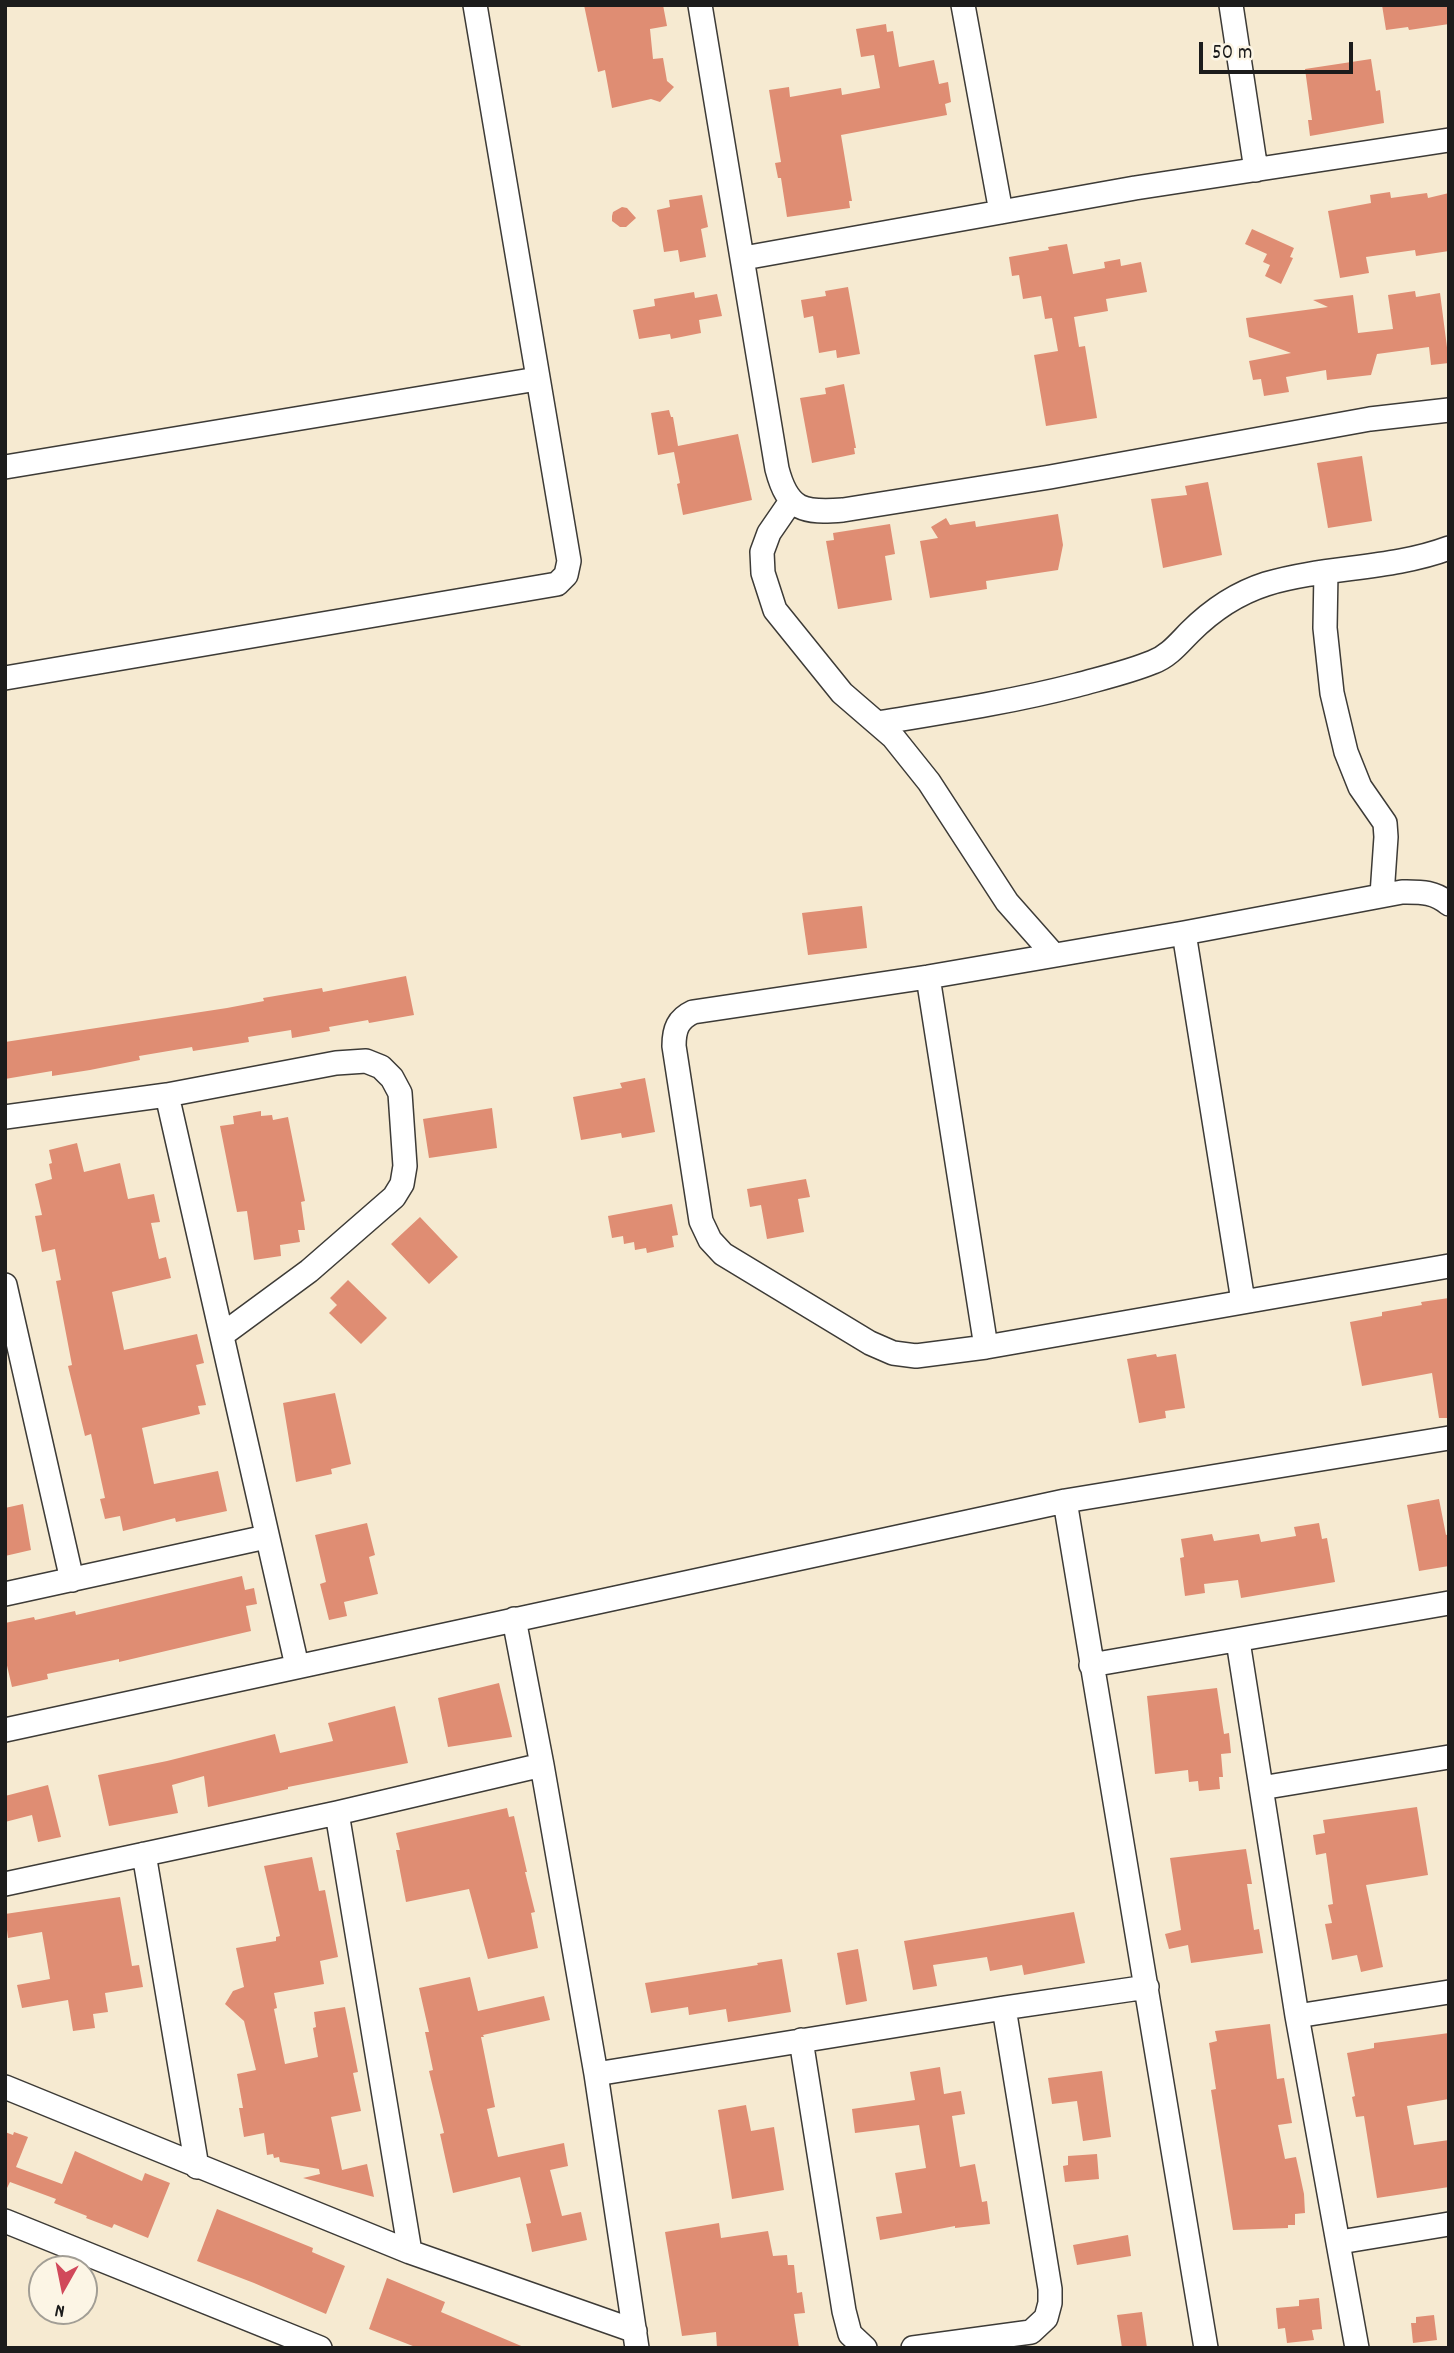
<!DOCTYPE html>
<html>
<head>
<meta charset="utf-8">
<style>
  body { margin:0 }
  #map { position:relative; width:1454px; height:2353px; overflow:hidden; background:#f6ead1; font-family:Dekko,sans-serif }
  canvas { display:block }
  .frame { position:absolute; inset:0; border:7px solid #1c1c1c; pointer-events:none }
  .north { position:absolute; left:28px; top:2255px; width:70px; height:70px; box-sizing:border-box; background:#fcf5e5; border:2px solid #a29e95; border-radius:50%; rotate:189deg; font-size:19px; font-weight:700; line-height:28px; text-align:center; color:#1c1c1c }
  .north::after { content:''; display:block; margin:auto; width:24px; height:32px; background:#d1495b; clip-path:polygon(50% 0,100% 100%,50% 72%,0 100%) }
  .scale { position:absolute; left:1199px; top:42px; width:154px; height:32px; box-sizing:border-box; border:4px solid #1c1c1c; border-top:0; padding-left:9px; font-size:21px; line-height:24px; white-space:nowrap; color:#1c1c1c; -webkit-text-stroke:5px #fcf5e5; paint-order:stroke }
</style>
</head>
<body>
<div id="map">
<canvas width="1454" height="2353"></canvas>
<div class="frame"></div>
<div class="north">N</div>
<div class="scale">50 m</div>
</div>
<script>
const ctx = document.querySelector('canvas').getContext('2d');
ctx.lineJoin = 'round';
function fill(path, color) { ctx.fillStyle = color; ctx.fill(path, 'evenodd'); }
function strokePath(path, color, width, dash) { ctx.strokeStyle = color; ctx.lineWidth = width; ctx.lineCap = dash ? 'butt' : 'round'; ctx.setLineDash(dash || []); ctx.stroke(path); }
fill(new Path2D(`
  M584,5H663L667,26L650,29L653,59L663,58L667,81L674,87L660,102L651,99L612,108L605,70L598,72Z
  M1382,5H1449V24L1409,30L1408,27L1386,30Z
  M886,24L887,32L893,31L899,67L934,60L939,84L948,82L951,102L945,104L947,115L841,135L852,201H849L850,208L787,217L781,178H778L775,163L781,162L769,90L789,87L790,97L841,88L842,95L880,88L874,55L861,57L856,29Z
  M1371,59L1376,91L1380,90L1384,123L1310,136L1308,120H1312L1305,69Z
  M1390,192L1391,198L1427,193L1428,198L1449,193V251L1416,256L1415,250L1366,257L1369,273L1340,278L1328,211L1371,203L1370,195Z
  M702,195L708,227L701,229L706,257L680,262L678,250L664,252L657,210L670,207L669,200Z
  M622,207L627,208L636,218L626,227H620L612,221V216L613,212Z
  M1252,229L1294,248L1290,257L1293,258L1281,284L1265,276L1270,265L1263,262L1267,254L1245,244Z
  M1067,244L1073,274L1105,268L1104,262L1120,259L1121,266L1141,262L1147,292L1106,299L1108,311L1074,317L1079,347L1085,346L1097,418L1046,426L1034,355L1058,351L1052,318L1045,319L1041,296L1023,299L1019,275L1012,276L1009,257L1049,250L1048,247Z
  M848,287L860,354L837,358L836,350L819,353L813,316L804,318L801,300L826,296L825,291Z
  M1415,291L1416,297L1440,293L1449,363L1431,365L1429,347L1377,354L1371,375L1327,380L1326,370L1286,377L1289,392L1264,396L1261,379L1253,380L1249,361L1291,353L1249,337L1246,318L1328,307L1313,300L1353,295L1358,333L1393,329L1388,295Z
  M694,292L695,298L717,294L722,316L699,320L701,333L671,339L670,334L639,339L633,310L655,306L654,299Z
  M844,384L856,448H854L855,454L812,463L800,398L826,394L825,388Z
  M669,410L671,417H673L678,446L738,434L752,500L683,515L677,484L680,483L674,452L658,455L651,413Z
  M1362,456L1372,521L1328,528L1317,463Z
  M1208,482L1222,555L1163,568L1151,499L1187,495L1185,486Z
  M1058,514L1063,545L1058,570L986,581L987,589L930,598L920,541L938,538L931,527L946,518L950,525L975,521L976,527Z
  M890,524L895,554L885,556L892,600L838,609L826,541L834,540L833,533Z
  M862,906L867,948L808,955L802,913Z
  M406,976L414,1015L369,1023L368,1020L329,1027L330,1031L292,1038L291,1030L248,1037L249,1042L193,1051L192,1047L139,1056L140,1060L90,1070L52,1076V1071L5,1079V1042L227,1008L264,1001L263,998L322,988L323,992Z
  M645,1078L655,1132L622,1138L621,1133L581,1140L573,1097L622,1088L620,1083Z
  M492,1108L497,1148L429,1158L423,1119Z
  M261,1111V1116L272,1115L273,1120L288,1117L305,1201L301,1202L305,1230H298L300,1242L280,1245L281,1256L254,1260L247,1211L237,1212L220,1126L234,1124L233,1116Z
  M77,1143L84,1172L120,1163L128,1199L154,1194L160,1222L151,1223L159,1259L166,1257L171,1278L112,1292L124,1350L197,1334L204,1363L196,1365L206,1405L198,1406L200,1414L142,1428L154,1484L218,1471L227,1511L176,1522L175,1518L123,1531L120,1516L105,1519L100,1499L105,1498L91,1434L85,1436L68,1366L72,1365L56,1281L61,1280L55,1249L42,1252L35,1216L42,1215L35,1184L52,1179L49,1164L52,1163L49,1150Z
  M806,1179L810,1197L798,1199L804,1232L767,1239L761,1205L750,1207L747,1189Z
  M672,1204L678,1235L672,1236L674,1247L647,1253L646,1248L635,1250L634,1242L624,1244L623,1236L612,1238L608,1216Z
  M420,1217L458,1257L429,1284L391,1244Z
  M348,1280L387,1318L361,1344L329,1313L337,1305L330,1298Z
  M1449,1298V1418H1439L1432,1373L1362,1386L1350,1322L1382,1316V1312L1422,1305L1421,1302Z
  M1156,1354L1157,1357L1176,1354L1185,1408L1165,1411L1166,1418L1139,1423L1127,1359Z
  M335,1393L351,1464L331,1469L332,1474L296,1482L283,1403Z
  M1439,1499L1446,1535L1449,1534V1566L1419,1571L1407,1505Z
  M23,1504L31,1550L5,1556V1508Z
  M367,1523L375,1555L369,1557L378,1594L344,1602L347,1616L329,1620L320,1584L326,1582L315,1535Z
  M1319,1523L1322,1539L1327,1538L1335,1582L1241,1598L1238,1580L1204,1584L1205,1593L1185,1596L1180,1558L1184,1557L1181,1539L1212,1534L1214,1541L1259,1534L1261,1542L1296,1536L1294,1527Z
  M242,1576L245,1590L254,1588L257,1604L246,1606L251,1631L119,1662V1659L47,1674L48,1679L12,1687L5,1657V1623L34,1617L35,1620L75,1611L76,1615Z
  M499,1683L512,1737L448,1747L438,1698Z
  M1217,1688L1224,1734L1229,1733L1231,1753L1221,1754L1223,1777H1219L1220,1789L1199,1791L1198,1781L1189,1782L1188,1770L1155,1774L1147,1696Z
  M395,1706L408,1763L288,1787V1789L208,1807L204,1776L172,1785L178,1813L109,1826L98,1775L167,1761L275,1734L280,1753L333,1741L328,1723Z
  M48,1785L61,1837L38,1842L32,1815L5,1822V1796Z
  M1417,1807L1428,1875L1366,1885L1383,1967L1361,1972L1357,1955L1332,1960L1325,1924L1332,1923L1328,1905L1333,1904L1326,1853L1316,1855L1313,1835L1325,1833L1323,1820Z
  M507,1808L509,1817L514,1816L527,1872H525L535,1912L531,1913L538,1948L488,1959L469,1889L406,1902L396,1850H400L396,1833Z
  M1246,1849L1252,1884H1247L1254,1930L1259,1929L1263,1953L1191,1963L1188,1945L1169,1949L1165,1934L1181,1930L1170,1858Z
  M312,1857L319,1891L325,1890L338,1957L320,1961L324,1984L274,1993L277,2008L274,2009L285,2064L318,2057L313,2028L316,2027L314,2012L345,2007L358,2072L353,2073L361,2111L331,2117L342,2170L367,2164L374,2197L303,2178L320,2174L319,2169L280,2162L279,2157L274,2158L273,2154L267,2155L264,2133L244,2137L239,2108H243L237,2074L256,2070L244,2021L225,2004L233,1991L244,1987L236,1948L276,1941V1937L280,1936L264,1866Z
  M120,1897L132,1966L139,1965L143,1987L105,1993L108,2012L93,2014L95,2028L73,2031L68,2000L22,2008L17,1985L50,1979L42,1932L8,1938L5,1914Z
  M1074,1912L1085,1963L1024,1975L1022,1965L990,1971L987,1957L933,1965L937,1986L913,1990L904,1941Z
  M858,1949L867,2001L846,2005L837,1953Z
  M782,1959L791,2012L728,2022L726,2009L689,2015L688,2007L651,2013L645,1983L758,1965L757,1963Z
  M470,1977L478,2011L544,1996L550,2020L483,2035L484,2037H481L495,2107L487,2109L498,2157L564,2143L568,2166L550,2170L562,2216L581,2212L587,2240L532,2252L526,2224L531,2223L520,2177L453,2193L440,2134L444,2133L429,2071L433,2070L425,2032H429L419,1988Z
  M1270,2024L1277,2079L1284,2078L1292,2123L1278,2125L1285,2159L1296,2157L1304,2194L1305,2213L1295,2214V2225H1288V2228L1233,2230L1211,2090L1216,2089L1209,2043L1217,2041L1215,2031Z
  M1449,2033V2099L1407,2106L1414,2145L1449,2140V2187L1377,2198L1364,2116L1356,2117L1352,2097L1355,2096L1347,2053L1374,2048V2043Z
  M940,2067L944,2094L961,2091L965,2114L952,2116L960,2167L975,2164L982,2202L987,2201L990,2224L955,2228V2226L880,2240L876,2217L902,2213L895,2173L926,2168L919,2125L855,2133L852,2109L915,2100L910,2072Z
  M1102,2071L1111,2137L1083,2141L1077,2101L1052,2104L1048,2078Z
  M746,2105L751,2131L774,2127L784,2190L732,2199L718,2110Z
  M5,2132L13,2135L14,2132L28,2137L16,2167L62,2184L75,2151L142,2181L145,2173L170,2183L148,2238L114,2224L112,2228L86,2218L87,2216L54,2203L56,2199L10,2182L5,2192Z
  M1097,2154L1099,2179L1065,2182L1063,2166L1068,2165V2156Z
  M217,2209L313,2248L312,2252L345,2266L326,2314L254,2283L197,2261Z
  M719,2223L721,2238L768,2231L773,2256L787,2255L788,2265H794L797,2293L802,2292L805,2313L794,2314L799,2348H717L716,2332L682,2336L665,2232Z
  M1128,2235L1131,2256L1077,2265L1073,2245Z
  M387,2278L445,2302L441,2312L526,2348H418L369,2329Z
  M1319,2298L1322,2329L1312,2330L1314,2340L1287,2343L1285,2328L1278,2329L1276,2308L1299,2306V2300Z
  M1142,2312L1147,2348H1122L1117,2315Z
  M1434,2315L1437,2340L1413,2343L1411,2323H1416V2317Z`), '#df8d73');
const minor = new Path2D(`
  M700,5L777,469C788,511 804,513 843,510L1050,477L1370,419L1449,410
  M963,5L1001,212
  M1231,5L1256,170
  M744,258L1135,188L1449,140
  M5,467L537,379
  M791,501L769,533L762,552L763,573L775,610L842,693L893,737L929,782L1007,902L1053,954
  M1326,572L1325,628L1332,693L1346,752L1360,787L1385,823L1386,837L1382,895
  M5,678L557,584L566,575L569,561L475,5
  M878,723C945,712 1011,702 1077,685C1102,678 1129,672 1153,662C1169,656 1179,643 1190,632C1211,611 1238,593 1266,584C1326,566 1390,570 1449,548
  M1449,904C1434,891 1420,892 1402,892L1184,933L928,977L693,1012C678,1019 674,1029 674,1046L701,1221L710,1240L723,1254L870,1343L893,1353L916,1356L986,1347L1449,1266
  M1184,933L1243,1301
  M928,977L986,1347
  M167,1095L297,1666
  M5,1117L167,1095L336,1063L366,1061L381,1067L392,1078L400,1093L405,1166L402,1184L394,1197L309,1271L222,1335
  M5,1285L72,1580
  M1065,1501L1206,2348
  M5,1594L266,1537
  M514,1619L542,1765L596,2074L637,2348
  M1238,1641L1297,2016L1357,2348
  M1091,1665L1449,1603
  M5,1730L1065,1501L1449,1438
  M1261,1788L1449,1757
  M337,1813L410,2252
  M144,1854L197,2167
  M5,1884L337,1813L542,1765
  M1297,2016L1449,1992
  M801,2040L844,2311L850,2334L865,2348
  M596,2074L1004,2008L1147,1987
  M5,2087L410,2252L635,2331
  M5,2221L320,2348
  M1340,2242L1449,2224
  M913,2348L1031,2332L1046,2318L1050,2303V2289L1004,2008`);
strokePath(minor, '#3d3b37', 26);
strokePath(minor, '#fff', 23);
</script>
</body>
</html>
